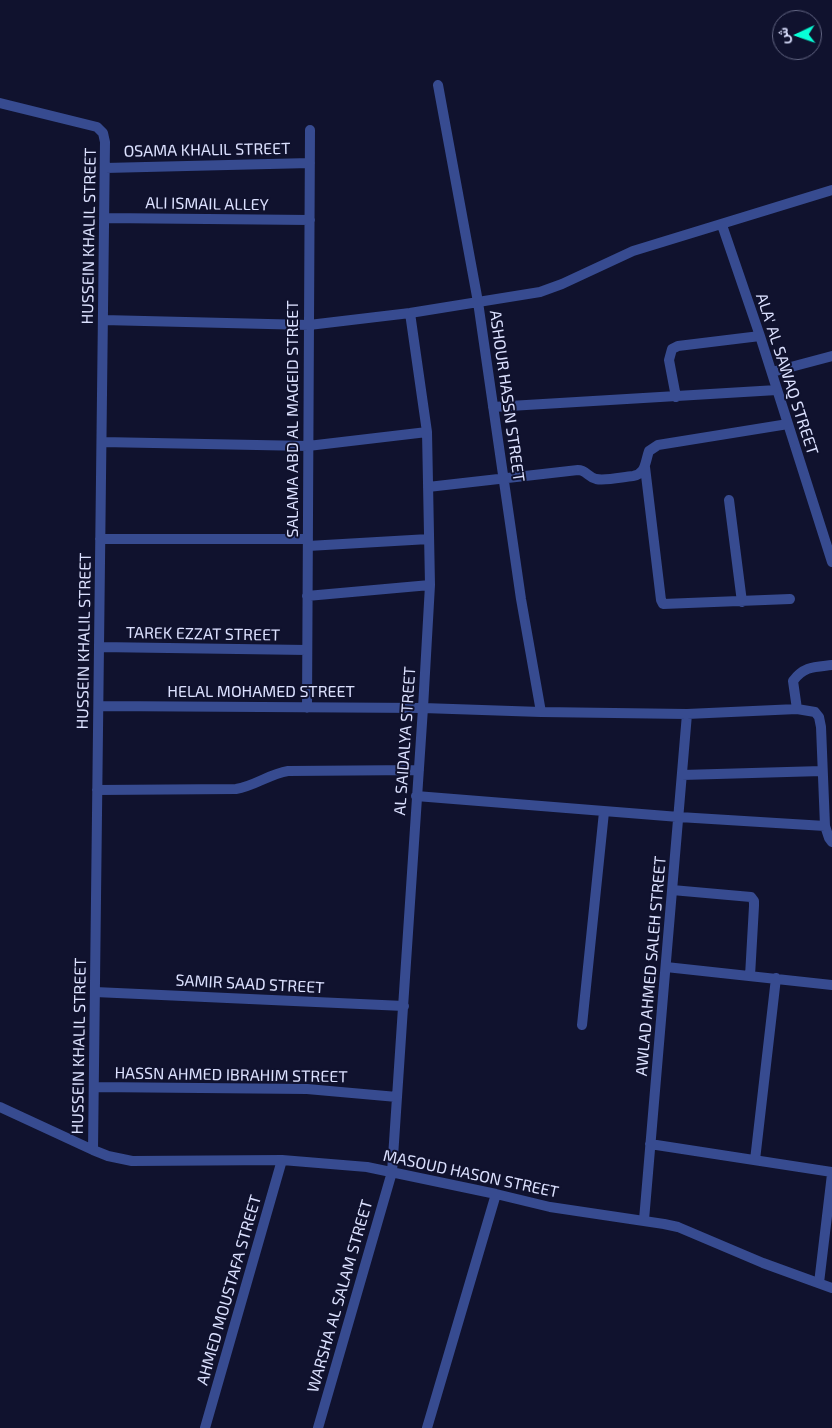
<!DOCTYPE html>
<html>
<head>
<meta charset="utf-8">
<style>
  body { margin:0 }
  #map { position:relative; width:832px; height:1428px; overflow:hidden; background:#10122e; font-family:"Exo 2",Vazirmatn,sans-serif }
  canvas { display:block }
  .north { position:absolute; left:772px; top:10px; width:50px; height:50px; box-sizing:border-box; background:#10122e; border:1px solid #626582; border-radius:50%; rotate:267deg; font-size:14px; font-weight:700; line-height:20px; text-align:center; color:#dce1ff }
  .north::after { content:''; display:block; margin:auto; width:18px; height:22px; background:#08ffd7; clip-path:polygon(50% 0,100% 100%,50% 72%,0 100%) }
</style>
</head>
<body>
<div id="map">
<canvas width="832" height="1428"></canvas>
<div class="north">ش</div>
</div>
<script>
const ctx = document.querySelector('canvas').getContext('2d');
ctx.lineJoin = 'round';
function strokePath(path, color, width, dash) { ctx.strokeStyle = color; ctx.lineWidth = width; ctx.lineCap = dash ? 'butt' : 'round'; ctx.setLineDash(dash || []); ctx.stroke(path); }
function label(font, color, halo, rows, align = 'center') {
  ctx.font = font + ' "Exo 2",sans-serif'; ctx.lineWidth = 4; ctx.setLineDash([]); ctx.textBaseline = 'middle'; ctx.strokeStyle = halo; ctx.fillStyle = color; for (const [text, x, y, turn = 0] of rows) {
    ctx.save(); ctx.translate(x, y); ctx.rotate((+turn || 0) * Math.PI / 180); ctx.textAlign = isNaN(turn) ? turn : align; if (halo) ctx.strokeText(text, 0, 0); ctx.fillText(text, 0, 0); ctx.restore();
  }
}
strokePath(new Path2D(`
  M438,85L478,302L521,599L541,712
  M0,103L97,127L103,133L105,142L93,1150
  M105,168L310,163
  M104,218L310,220
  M722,225L760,336L832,562
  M103,320L309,325L410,313L540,292L562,284L633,251L832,190
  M772,372L832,356
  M676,397L669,360L672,349L678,346L760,336
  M493,407L777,390
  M102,442L308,446L427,432
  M645,467L661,600L663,604L790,599
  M428,487L578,470C586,470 588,477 596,479C606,481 622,477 633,476C646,474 645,462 649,451L658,445L788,424
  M729,500L742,602
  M100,539H308
  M308,546L429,539
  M307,596L430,585
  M99,647L307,650
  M99,706L423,708L541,712L687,714L797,709L815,712L819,717L821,727L825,826L829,838L832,842
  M307,708L310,130
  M797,709L793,681C804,666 815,667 832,665
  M682,775L822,771
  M97,790L236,789C255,786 269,774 288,771L419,770
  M416,796L679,817L825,826
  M672,890L751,897L754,901V906L750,976
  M666,967L832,985
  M95,992L404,1006
  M582,1025L604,812
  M94,1087L307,1089L397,1097
  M0,1107L93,1150L108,1156L132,1161L282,1160L367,1167L496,1194L550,1207L664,1224L678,1227L763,1263L832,1288
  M650,1144L832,1172
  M755,1160L776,978
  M644,1220L687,714
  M819,1283L832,1174
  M205,1428L282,1160
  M318,1428L392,1172L423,708L430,585L427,432L410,313
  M427,1428L496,1194`), '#374b90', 10);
label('16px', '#dce1ff', '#10122e', [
  ["OSAMA KHALIL STREET",207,150,-1],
  ["ALI ISMAIL ALLEY",207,204,1],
  ["HUSSEIN KHALIL STREET",89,236,-89],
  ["ALA' AL SAWAQ STREET",787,374,72],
  ["ASHOUR HASSN STREET",507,396,82],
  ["SALAMA ABD AL MAGEID STREET",293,419,-90],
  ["TAREK EZZAT STREET",203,634,1],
  ["HUSSEIN KHALIL STREET",84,641,-89],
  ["HELAL MOHAMED STREET",261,692],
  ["AL SAIDALYA STREET",405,741,-86],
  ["AWLAD AHMED SALEH STREET",651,966,-85],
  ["SAMIR SAAD STREET",250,984,3],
  ["HUSSEIN KHALIL STREET",79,1046,-89],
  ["HASSN AHMED IBRAHIM STREET",231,1075,1],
  ["MASOUD HASON STREET",471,1174,12],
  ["AHMED MOUSTAFA STREET",229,1290,-74],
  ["WARSHA AL SALAM STREET",340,1296,-74]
]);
</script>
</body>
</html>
